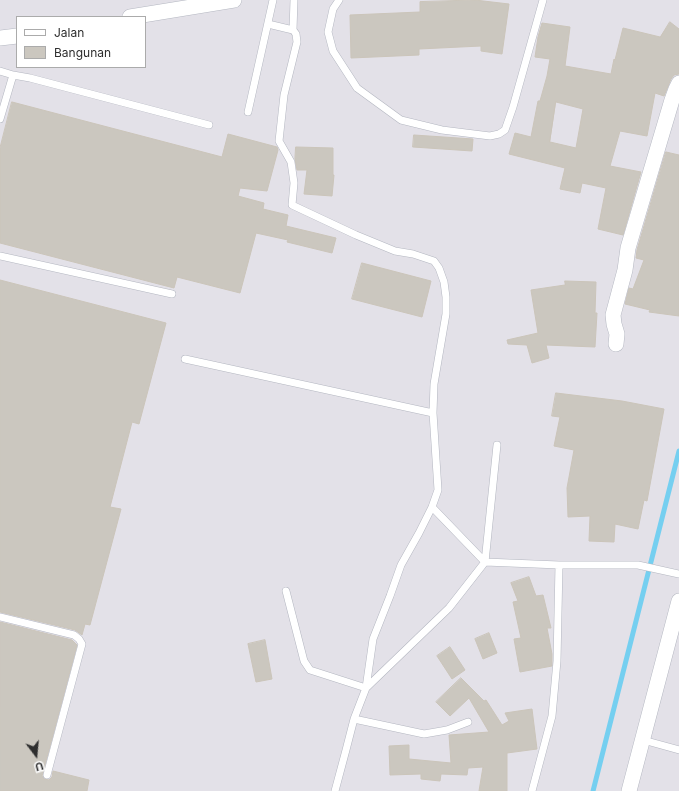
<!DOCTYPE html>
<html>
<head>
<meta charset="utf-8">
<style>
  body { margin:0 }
  #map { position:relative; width:679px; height:791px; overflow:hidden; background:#efe9e1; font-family:Inter,sans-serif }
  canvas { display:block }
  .legend { position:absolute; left:16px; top:16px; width:130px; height:52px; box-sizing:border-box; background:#fff; border:1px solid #ababab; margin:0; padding:5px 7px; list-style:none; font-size:12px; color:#2e2e2e }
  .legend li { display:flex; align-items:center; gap:8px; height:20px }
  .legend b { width:20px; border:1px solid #ababab }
  .north { position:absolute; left:16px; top:735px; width:40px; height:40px; -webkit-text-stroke:3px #fff; paint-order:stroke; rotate:164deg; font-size:11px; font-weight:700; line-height:16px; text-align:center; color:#2e2e2e }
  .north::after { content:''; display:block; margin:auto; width:14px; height:18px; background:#2e2e2e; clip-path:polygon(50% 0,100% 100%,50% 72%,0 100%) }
</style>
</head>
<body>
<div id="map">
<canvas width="679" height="791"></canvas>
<ul class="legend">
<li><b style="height:5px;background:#fff"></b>Jalan</li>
<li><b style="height:11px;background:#cbc7bf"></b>Bangunan</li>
</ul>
<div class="north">U</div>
</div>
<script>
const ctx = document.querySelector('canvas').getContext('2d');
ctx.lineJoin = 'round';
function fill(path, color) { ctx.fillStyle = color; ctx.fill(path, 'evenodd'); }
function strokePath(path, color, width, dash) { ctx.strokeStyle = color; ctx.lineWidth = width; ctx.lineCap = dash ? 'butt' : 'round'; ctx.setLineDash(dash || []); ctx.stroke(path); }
fill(new Path2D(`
  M0,0H679V791H0ZM17,17H145V67H17Z`), '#e3e1e8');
strokePath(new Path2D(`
  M593,791L679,451`), '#75cff0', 5);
const building = new Path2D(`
  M475,0L509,4L502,54L481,51V46L419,49V55L351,58L350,15L420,12V2Z
  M670,22L679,29V74L674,75L671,79L664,96L655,93L647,136L620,131L610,166L641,172L623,235L598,229L606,188L582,183L580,193L560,189L565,168L509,154L515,133L531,137L538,101H540L547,76L550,59L535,57L538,37L542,23L570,27L565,66L611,74L614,59L615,60L623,28L660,37ZM556,102L583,109L576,148L550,142Z
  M12,102L222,157L228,134L277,147L278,150L267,191L240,188L238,196L264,203L263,209L288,215L286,226L336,238L332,253L287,242L288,240L256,233L240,293L177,277L174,288L0,243V148Z
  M414,135L473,139L472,151L413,147Z
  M296,147L333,148V175H334L332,196L304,194L307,170H297L295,159Z
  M666,152L679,155V316L649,312L650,310L625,304L629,288L633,289L644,260L636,258L637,250Z
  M362,263L431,281L422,317L352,299Z
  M0,280L166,323L139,424L132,422L110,507L121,509L90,625L85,624L82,635L75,630L0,612Z
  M565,281L596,282L595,313H597L595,347L546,345L549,358L532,363L527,345L508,344L507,340L538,333L531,290L565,285Z
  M556,393L622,401L664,409L647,501L644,500L638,529L615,524L614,542L589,541L590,516L568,517L567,488L574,450L554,446L560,417L552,416Z
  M529,577L536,596L543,595L551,628H547L552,654V666L520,672L514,639L521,638L513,602L518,601L511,583Z
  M0,622L72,640L77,645L42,776L44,779L49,780L52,777L53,771L89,780L87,791H0Z
  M489,633L497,653L483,659L475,639Z
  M265,640L272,679L256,682L248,644Z
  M450,647L465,670L452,679L437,656Z
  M461,678L484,701L486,700L502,725L509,721L505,713L532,709L537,749L507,753V791H479L483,767L468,768L467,775L441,774L440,781L421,779V774L390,775L389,746L409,745V759L451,763L449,735L489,732L469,698L450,716L436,702Z`);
fill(building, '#cbc7bf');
strokePath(building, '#cbc5ba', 1);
const service = new Path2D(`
  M294,0L293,30L296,34L297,42L284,95L279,141L291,162L294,183L292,205L356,235L395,251L413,254L434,261L439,268L444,282L446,297V314L434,384L433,413L438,490L432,507L419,533L401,565L390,596L373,639L366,688L354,719L346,750L335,791
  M339,0L333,9L328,32L333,51L357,88L401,120L442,130L490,136L499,134L505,130L513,107L543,0
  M268,24L293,30
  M0,71L13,75
  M248,112L273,0
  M0,119L13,75L30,78L209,125
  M0,256L172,294
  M185,359L433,413
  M432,507L485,562L497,445
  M286,591L304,661L310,670L366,688L449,608L485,562L559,565H638L679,574
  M0,617L74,635L79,639L82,644L47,775
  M354,719L424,734L447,730L468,722
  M643,740L679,750
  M532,791L552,716L557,661L559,565`);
const minor = new Path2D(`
  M130,17L234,0
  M0,38L17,36
  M616,344L617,334L614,324L613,315L625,270L628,248L672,100L676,89L679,83
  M629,791L679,601`);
strokePath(service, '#b4b7c1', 8);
strokePath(minor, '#b4b7c1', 16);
strokePath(service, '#fff', 7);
strokePath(minor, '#fff', 15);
</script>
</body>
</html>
